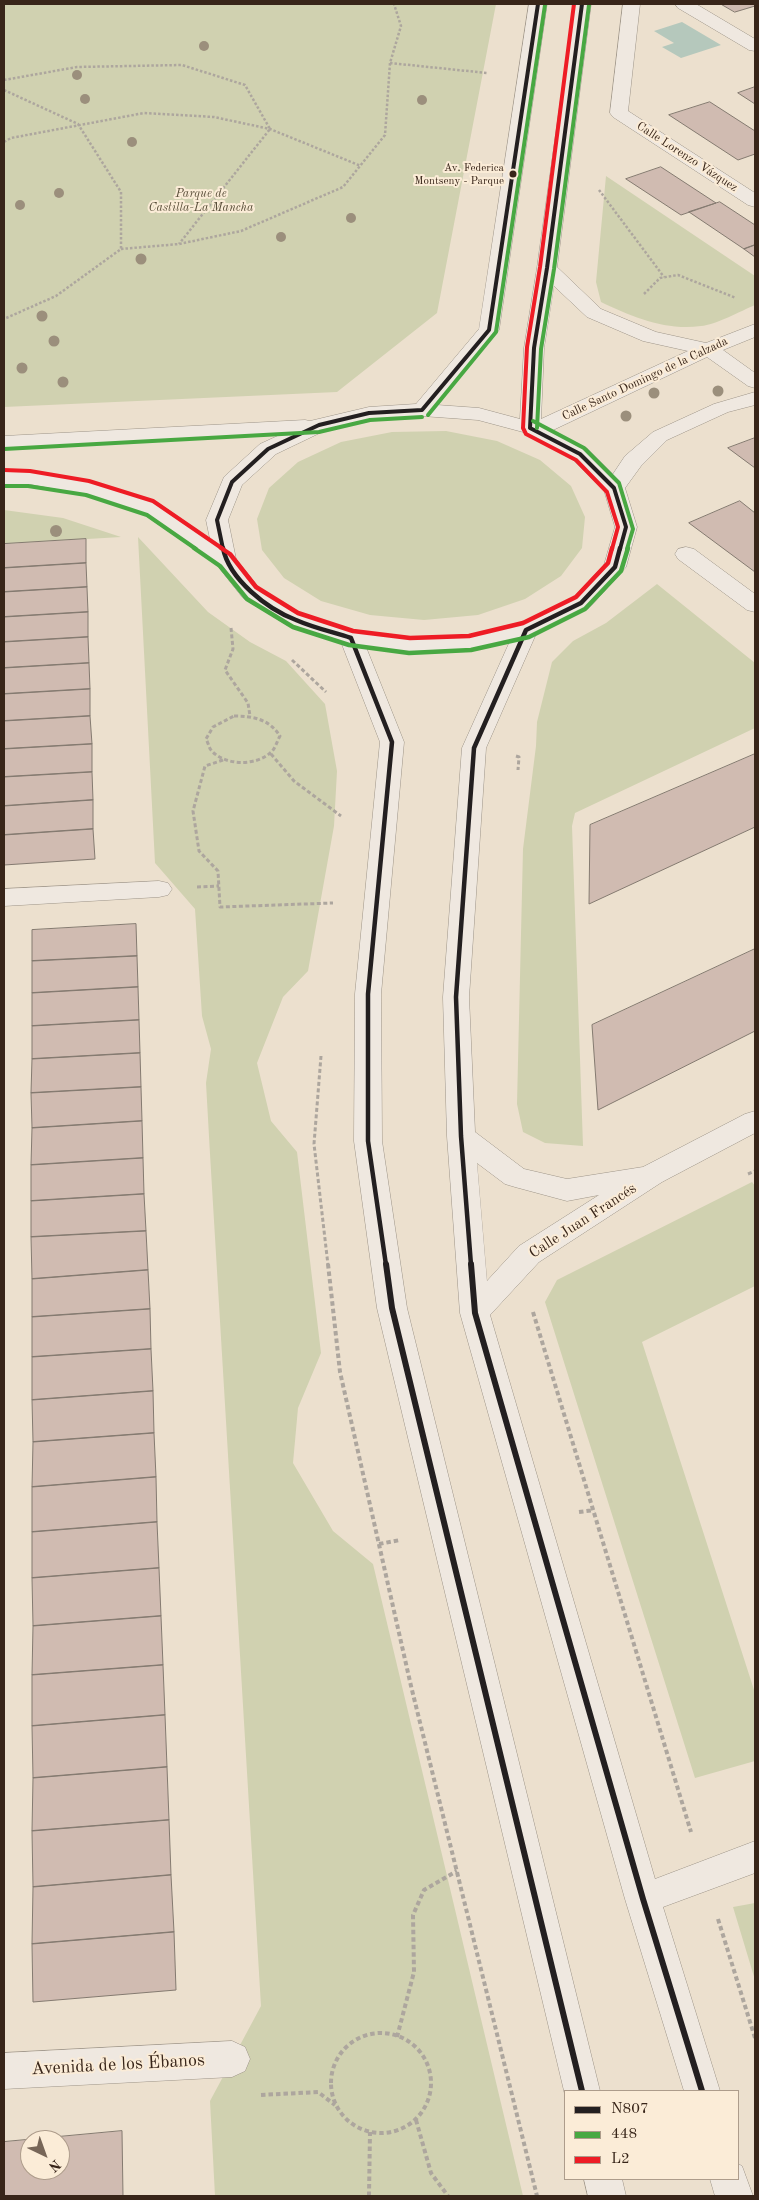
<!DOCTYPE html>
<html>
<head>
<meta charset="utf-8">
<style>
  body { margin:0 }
  #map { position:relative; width:759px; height:2200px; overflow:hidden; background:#ece0ce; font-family:"Old Standard TT",serif }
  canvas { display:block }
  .frame { position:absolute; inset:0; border:5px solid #382519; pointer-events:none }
  .legend { position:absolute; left:564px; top:2090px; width:175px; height:90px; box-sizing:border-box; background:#fbecd7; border:1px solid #ad9c8b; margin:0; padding:6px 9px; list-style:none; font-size:15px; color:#382519 }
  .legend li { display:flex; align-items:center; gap:10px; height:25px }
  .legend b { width:25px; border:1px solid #ad9c8b }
  .north { position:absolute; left:20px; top:2130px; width:50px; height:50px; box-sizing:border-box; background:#fbecd7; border:1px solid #ad9c8b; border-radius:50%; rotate:138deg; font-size:14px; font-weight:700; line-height:20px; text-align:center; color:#382519 }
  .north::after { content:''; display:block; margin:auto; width:18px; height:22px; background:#776658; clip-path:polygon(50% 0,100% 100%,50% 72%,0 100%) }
</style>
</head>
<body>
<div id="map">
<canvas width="759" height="2200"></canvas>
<div class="frame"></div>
<ul class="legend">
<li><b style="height:6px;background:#231f20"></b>N807</li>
<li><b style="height:6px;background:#48a842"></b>448</li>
<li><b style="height:6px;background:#ee1c25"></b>L2</li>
</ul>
<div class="north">N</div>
</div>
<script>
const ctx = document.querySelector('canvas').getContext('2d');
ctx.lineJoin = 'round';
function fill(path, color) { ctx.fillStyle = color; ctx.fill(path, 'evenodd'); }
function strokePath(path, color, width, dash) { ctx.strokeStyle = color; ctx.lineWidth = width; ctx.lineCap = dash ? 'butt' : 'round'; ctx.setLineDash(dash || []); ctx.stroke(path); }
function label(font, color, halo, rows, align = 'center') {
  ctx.font = font + ' "Old Standard TT",serif'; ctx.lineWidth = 4; ctx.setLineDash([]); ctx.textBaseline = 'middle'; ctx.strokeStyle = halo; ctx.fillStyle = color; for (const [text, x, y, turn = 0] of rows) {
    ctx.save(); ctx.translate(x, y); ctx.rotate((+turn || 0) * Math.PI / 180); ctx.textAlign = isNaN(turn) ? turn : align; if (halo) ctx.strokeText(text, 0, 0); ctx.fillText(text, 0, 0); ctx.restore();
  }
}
fill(new Path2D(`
  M4,4H496L437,313L337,392L4,407Z
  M606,176L755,276V305C741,311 715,325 701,326C666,331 632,317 601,302L596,282Z
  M446,431L497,441L540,460L571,486L585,517L582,548L561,576L525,599L478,615L424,620L370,615L321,601L284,578L262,550L257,519L269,488L298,462L341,442L392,432Z
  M4,510L63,518L121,537L4,544Z
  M138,537L208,612L250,642L286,661L325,704L337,771L334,826L308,971L283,997L257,1063L271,1121L297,1152L321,1353L298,1408L293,1463L333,1531L373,1564L523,2196H215L210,2101L261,2006L210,1154L206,1083L211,1049L202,1016L195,909L155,863Z
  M657,584L755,663V728L575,813L572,826L583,1146L545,1143L523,1132L517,1104L523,849L536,746L537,722L552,662L573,641L606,623Z
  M752,1182L755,1186V1286L642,1342L755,1693V1761L695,1778L545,1302L557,1280Z
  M755,1903V1980L733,1907Z`), '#d0d1b0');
fill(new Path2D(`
  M682,22L721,45L681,58L662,47L674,43L654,31Z`), '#b5c8bc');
const building = new Path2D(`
  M721,4H755V6L735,12Z
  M755,87V104L738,93Z
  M710,102L755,131V154L738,160L669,115Z
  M661,167L716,203L681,215L626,179Z
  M720,202L755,225V245L744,249L689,212Z
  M755,245V257L744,249Z
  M755,438V468L728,448Z
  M740,501L755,513V572L689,523Z
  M86,539V563L4,568V544Z
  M86,563L87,587L4,592V568Z
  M87,587L88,612L4,617V592Z
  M88,612V637L4,642V617Z
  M88,637L89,663L4,668V642Z
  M89,663L90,689L4,694V668Z
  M90,689V716L4,721V694Z
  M90,716L92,744L4,749V721Z
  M92,744V772L4,777V749Z
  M755,754V827L589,904L590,825Z
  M92,772L93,800L4,806V777Z
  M93,800V829L4,835V806Z
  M93,829L95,859L4,865V835Z
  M136,924L137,956L32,961V930Z
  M755,949V1031L598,1110L592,1025Z
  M137,956L138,987L32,993V961Z
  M138,987L139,1020L32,1026V993Z
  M139,1020L140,1053L32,1059V1026Z
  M140,1053L141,1087L31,1093L32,1059Z
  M141,1087L142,1121L32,1128L31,1093Z
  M142,1121L143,1158L31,1165L32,1128Z
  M143,1158L144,1194L31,1201V1165Z
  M144,1194L146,1231L31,1237V1201Z
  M146,1231L148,1270L32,1279L31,1237Z
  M148,1270L150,1309L32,1317V1279Z
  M150,1309L151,1349L32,1357V1317Z
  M151,1349L153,1391L32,1400V1357Z
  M153,1391L154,1433L33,1442L32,1400Z
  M154,1433L156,1477L32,1487L33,1442Z
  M156,1477L157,1522L32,1532V1487Z
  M157,1522L159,1568L32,1578V1532Z
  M159,1568L161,1616L33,1626L32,1578Z
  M161,1616L163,1665L32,1675L33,1626Z
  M163,1665L165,1715L32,1726V1675Z
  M165,1715L167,1767L33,1778L32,1726Z
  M167,1767L169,1820L32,1831L33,1778Z
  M169,1820L171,1875L33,1887L32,1831Z
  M171,1875L174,1932L32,1944L33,1887Z
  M174,1932L176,1990L33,2002L32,1944Z
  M122,2131L123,2196H4V2142ZM30,2140H60V2170H30Z`);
fill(building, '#d0bbb1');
strokePath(building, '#847a70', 1);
const minor = new Path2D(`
  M529,4H547L499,330L437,405L479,408L520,419L524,348L537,268L574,4H591L557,267L601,309L656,332L706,343L755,324V337L723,350L755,373V388L748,386L707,357L551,431L588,449L613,474L625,456L653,432L714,404L755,392V405L728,412L667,440L641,466L625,488L637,527L626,567L589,608L536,634L486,748L469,997L475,1132L524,1169L567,1179L643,1167L745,1114L755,1111V1133L662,1182L539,1262L490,1315L655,1879L755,1841V1873L663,1907L720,2091H684L625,1899L460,1313L447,1136L443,997L462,748L510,641L470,650L410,653L366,647L404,742L381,994L382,1141L407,1308L600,2091H565V2095L377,1308L354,1141L355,994L380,742L341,642L287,625L243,598L217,565L142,513L84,494L29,484H4V472H29L88,481L158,503L210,539L206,520L224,477L260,444L284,433L4,448V436L305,420L310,421L369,407L416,404L479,329ZM554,286L587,317L643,341L688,351L541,419L544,348ZM422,416L478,420L523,432L572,459L604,490L615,527L604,565L573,598L518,625L470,636L410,639L354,631L303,615L259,588L236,559L228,520L242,485L276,454L326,430L369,419ZM477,1163L505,1184L515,1187L567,1201L599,1195L519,1246L487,1281Z
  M623,4H640L628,111L755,193V207L748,205L613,117L610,113Z
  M675,4H696L755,39V51L749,50L678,8Z
  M686,547L694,549L755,594V612L747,610L678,559L675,554L678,549Z
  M159,881L168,883L172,889L168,895L159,897L4,906V889Z
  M232,2041L245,2047L250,2059L245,2071L232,2077L4,2089V2053Z
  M738,2164L742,2166L753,2196H715L710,2179H738Z
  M584,2179H622L626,2196H588Z`);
strokePath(minor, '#9d9488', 1);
strokePath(new Path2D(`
  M390,63L487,73
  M4,80L77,67L182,65L245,85L270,129L179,244
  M4,90L78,124L121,192V249L56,296L4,319
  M4,142L11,138L144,113L214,117L270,129L361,166
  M599,190L664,277
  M121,249L179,244L241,231L343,187L385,135L390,63L401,26L394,4
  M644,294L660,278L678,275L736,298`), '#ada69e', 2.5, [2.5, 2]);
strokePath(new Path2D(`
  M231,628L233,649L225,670L248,703L250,716
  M292,660L326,692
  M234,716C253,716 269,719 280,736C277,741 275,750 270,753C256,766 224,766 211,750C209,748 208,742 206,739L213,727Z
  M271,754L294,781L341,816
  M516,756L519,757L518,770
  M223,760L205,766L193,811L199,851L218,871L220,907L333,903
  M197,887L219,886
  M321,1056L314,1144L328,1265
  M748,1174L755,1171`), '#ada69e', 3, [4, 2.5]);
strokePath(new Path2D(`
  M328,1264L340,1372L411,1686L537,2196
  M533,1312L691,1832
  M579,1512L594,1510
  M379,1544L400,1540
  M718,1919L755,2038
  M331 2083a50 50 0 1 1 100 0a50 50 0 1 1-100 0Z
  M397,2037L414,1972L413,1915L424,1890L457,1871
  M261,2095L318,2092L335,2105
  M416,2120L431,2173L448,2196
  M369,2196L370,2132`), '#ada69e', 4, [4.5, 3]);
fill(minor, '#efe8e0');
strokePath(new Path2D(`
  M582,4L547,268L534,348L530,428L580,454L614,488L626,527L620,549
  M223,549L217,520L232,482L268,449L319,425L369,413L422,410L489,330L538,4`), '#231f20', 4);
strokePath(new Path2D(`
  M223,548C229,579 267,609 296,620C314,628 333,632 351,638L392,742L368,994V1141L386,1265
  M471,1265L461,1136L456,997L474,748L526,630L581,603L615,567L620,548`), '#231f20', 4.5);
strokePath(new Path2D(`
  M386,1264L392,1308L582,2091
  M471,1264L475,1313L643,1899L702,2091`), '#231f20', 6);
strokePath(new Path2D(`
  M428,415L496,332L545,5
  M533,421L584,448L619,483L633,529L627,549
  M537,428L541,349L554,269L589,5
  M4,449L319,432L370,420L422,417
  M4,486H28L86,495L147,515L196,549`), '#48a842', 4);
strokePath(new Path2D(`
  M194,548L220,566L247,599L293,627L349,645L409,653L471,650L529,637L585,609L621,571L628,548`), '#48a842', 4.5);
strokePath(new Path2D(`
  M574,4L540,267L527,347L523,428L526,434L576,460L607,492L618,527L612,549
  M4,470L30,471L89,481L153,501L223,549`), '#ee1c25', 4);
strokePath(new Path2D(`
  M221,548L230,554L256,587L298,613L353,631L410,638L469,636L523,623L576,597L608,563L612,548`), '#ee1c25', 4.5);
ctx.fillStyle = '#9b8f7c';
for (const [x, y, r] of [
  [204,46,5],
  [77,75,5],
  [85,99,5],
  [422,100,5],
  [132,142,5],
  [59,193,5],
  [20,205,5],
  [351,218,5],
  [281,237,5],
  [141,259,5.5],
  [42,316,5.5],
  [54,341,5.5],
  [22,368,5.5],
  [63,382,5.5],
  [718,391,5.5],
  [654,393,5.5],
  [626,416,5.5],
  [56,531,6]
]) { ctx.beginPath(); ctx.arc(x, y, r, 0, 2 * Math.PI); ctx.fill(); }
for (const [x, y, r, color] of [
  [513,174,4.5,"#382519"]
]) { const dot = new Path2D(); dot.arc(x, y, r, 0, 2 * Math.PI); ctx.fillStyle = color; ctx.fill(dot); strokePath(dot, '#fbecd7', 2); }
label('11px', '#382519', '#fbecd7', [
  ["Av. Federica",504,168],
  ["Montseny - Parque",504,181]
], 'right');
label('12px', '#382519', '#fbecd7', [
  ["Calle Lorenzo Vázquez",687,157,33],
  ["Calle Santo Domingo de la Calzada",645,379,-25]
]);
label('italic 12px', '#584d38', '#fbecd7', [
  ["Parque de",201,194],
  ["Castilla-La Mancha",201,208]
]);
label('15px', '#382519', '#fbecd7', [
  ["Calle Juan Francés",583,1221,-33]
]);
label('18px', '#382519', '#fbecd7', [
  ["Avenida de los Ébanos",118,2065,-3]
]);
</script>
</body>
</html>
